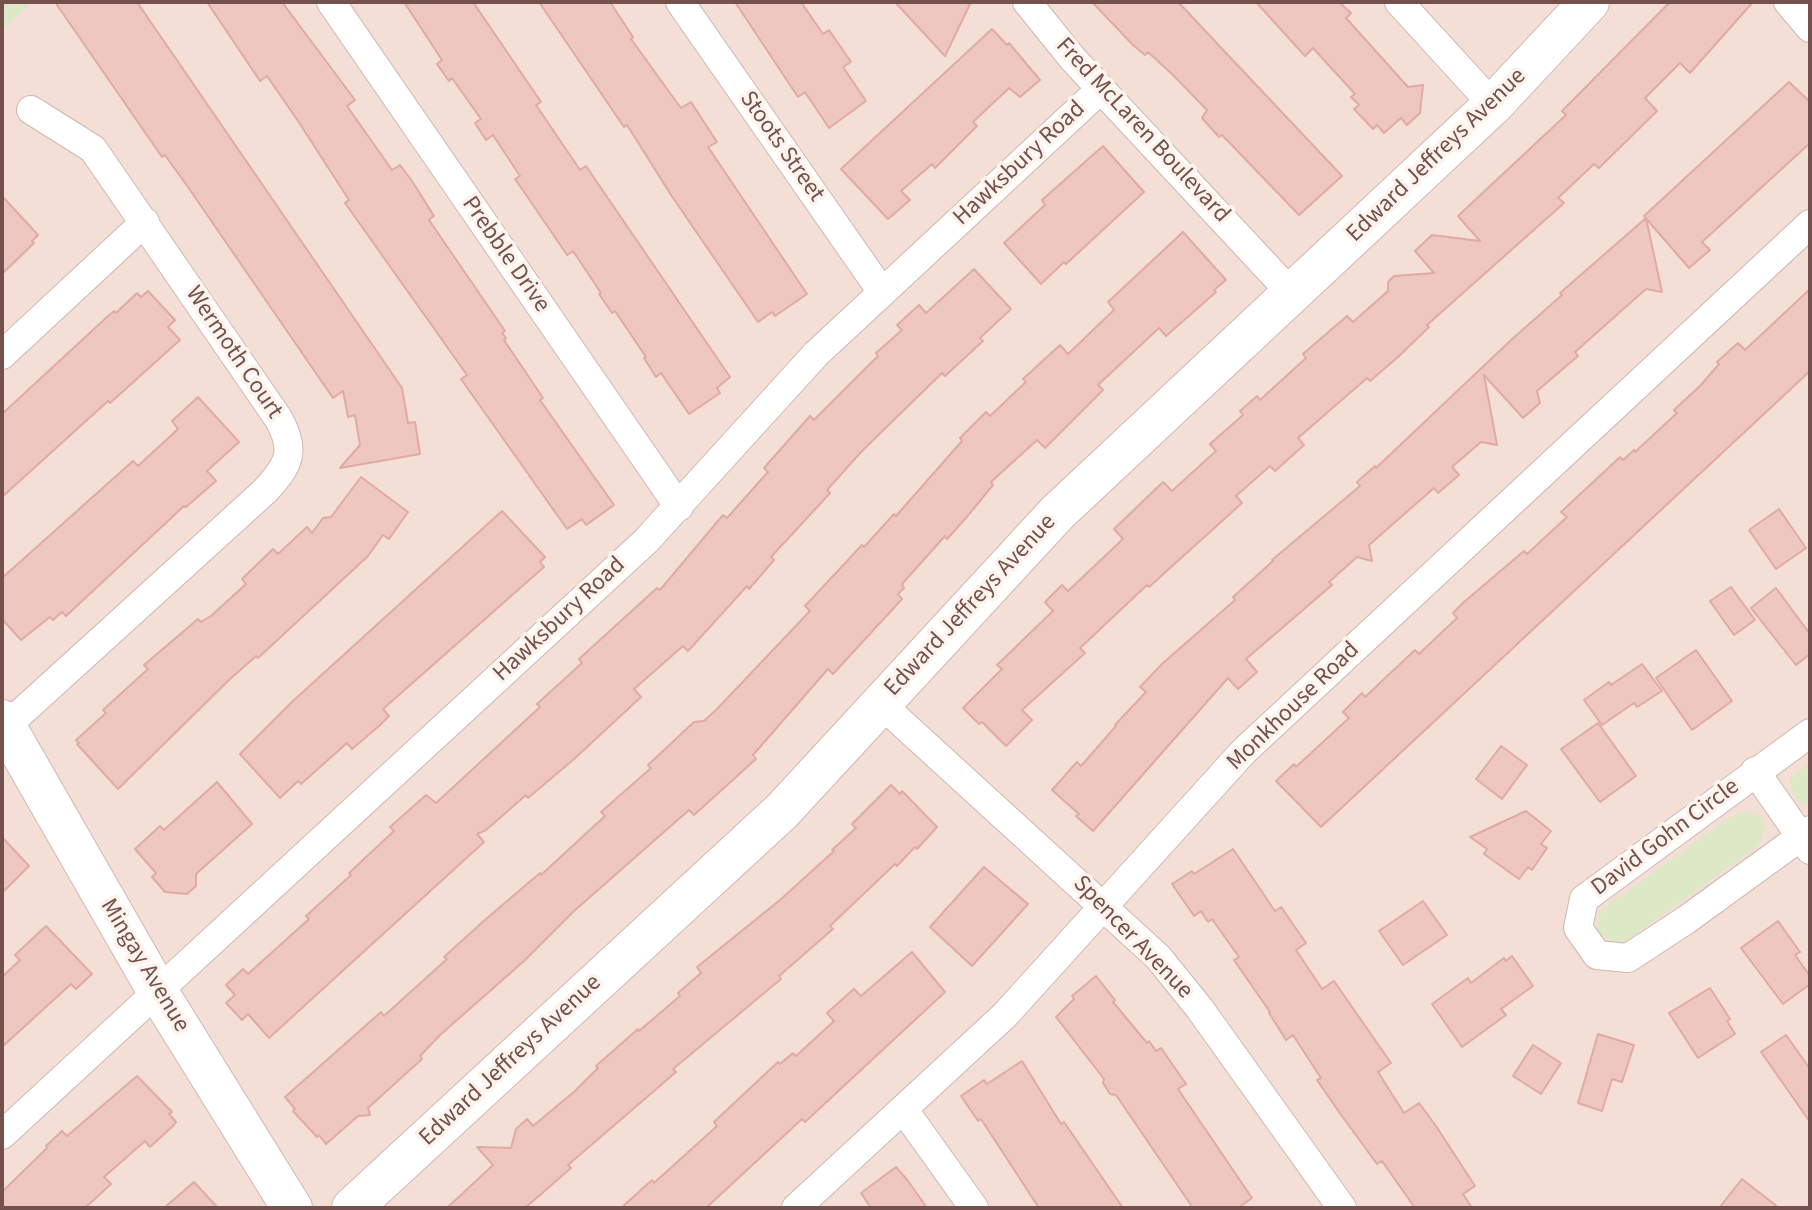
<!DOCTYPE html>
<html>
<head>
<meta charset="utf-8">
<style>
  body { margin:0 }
  #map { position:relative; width:1812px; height:1210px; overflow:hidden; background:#fbefe8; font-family:"Source Sans 3",sans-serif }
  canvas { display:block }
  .frame { position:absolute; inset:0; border:4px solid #74514d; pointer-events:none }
</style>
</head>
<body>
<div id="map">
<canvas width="1812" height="1210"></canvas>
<div class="frame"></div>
</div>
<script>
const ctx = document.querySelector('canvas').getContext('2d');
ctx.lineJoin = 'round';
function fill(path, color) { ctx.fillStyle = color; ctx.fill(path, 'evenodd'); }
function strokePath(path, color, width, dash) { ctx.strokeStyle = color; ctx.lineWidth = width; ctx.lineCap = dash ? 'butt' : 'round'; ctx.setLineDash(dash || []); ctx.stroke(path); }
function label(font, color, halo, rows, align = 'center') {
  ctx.font = font + ' "Source Sans 3",sans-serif'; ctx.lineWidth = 7; ctx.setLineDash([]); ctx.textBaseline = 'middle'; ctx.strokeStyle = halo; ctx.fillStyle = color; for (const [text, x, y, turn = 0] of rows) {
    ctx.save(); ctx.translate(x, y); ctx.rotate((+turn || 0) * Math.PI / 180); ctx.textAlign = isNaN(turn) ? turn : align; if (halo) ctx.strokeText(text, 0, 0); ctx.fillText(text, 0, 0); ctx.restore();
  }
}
fill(new Path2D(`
  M2,2H1810V1208H2Z`), '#f3dfd6');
fill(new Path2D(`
  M2,2H32L2,30Z
  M1810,762V807C1796,802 1791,794 1790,780Z
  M1745,811C1770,813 1769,834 1754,849L1625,941L1614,943L1599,933L1596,923L1602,909L1732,816Z`), '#dde8c7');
const building = new Path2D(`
  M55,2H137L402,388L408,423L415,422L420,454L340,468L360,445L355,415L348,417L343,391L333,398L190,190L165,155L162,157Z
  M207,2H282L355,100L347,106L392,170L400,165L412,181L434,216L429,220L505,331L502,333L506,338L504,340L543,398L540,400L614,505L586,525L582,519L567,529L461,379L467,375L345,203L349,200L300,124L267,76L260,81Z
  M404,2H473L541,102L536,105L580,170L586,166L730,377L717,388L720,393L689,414L661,373L656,377L644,358L646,357L615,311L612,313L599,294L601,293L573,251L567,255L531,202L515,179L520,176L493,135L486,140L475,123L481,119L452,78L449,81L437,64L442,60Z
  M539,2H610L633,37L631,39L678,104L681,108L691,102L717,142L708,147L807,294L775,316L772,312L758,322L671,195L627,125L624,127Z
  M735,2H801L823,34L829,30L851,62L843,67L866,101L829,128L805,92L798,97Z
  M895,2H971L945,56Z
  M1092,2H1178L1342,176L1299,215L1222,135L1219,137L1202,118L1207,110L1173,75L1148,52L1145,55L1133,45Z
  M1256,2H1339L1351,13L1346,18L1408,87L1423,85L1420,113L1407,125L1401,118L1384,133L1377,125L1373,129L1354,109L1359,105L1351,97L1355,94L1313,48L1305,56Z
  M1670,2H1753L1690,73L1680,63L1645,98L1657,111L1599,168L1594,164L1558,198L1564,203L1427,325L1429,327L1398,357L1370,381L1367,378L1298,438L1304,445L1275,471L1270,466L1236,496L1242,503L1149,587L1147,585L1080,648L1085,653L1022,710L1032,720L1006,746L982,722L979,724L963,708L1002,669L997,665L1053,611L1045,602L1062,585L1068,591L1123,539L1114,529L1163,482L1172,491L1216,451L1210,444L1243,415L1240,411L1257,396L1260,400L1306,358L1303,354L1347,316L1353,322L1388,291V282L1394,276L1434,273L1415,251L1432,235L1480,241L1458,216L1566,115L1562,111Z
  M992,29L1007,45L1009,43L1040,80L1020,97L1009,88L973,122L977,126L935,168L932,164L901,191L910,200L888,219L841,169Z
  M1789,82L1810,102V143L1702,242L1710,250L1689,268L1644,216Z
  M1103,146L1144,192L1066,264L1064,262L1041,284L1004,243L1045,205L1042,200Z
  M2,196L38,235L32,241L34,243L2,274Z
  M1646,218L1662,292L1646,289L1575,352L1578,356L1537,391L1540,403L1523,418L1484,375L1497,445L1481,442L1452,467L1459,475L1438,493L1434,488L1369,545L1372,561L1357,557L1329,582L1332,585L1246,659L1257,672L1238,689L1228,678L1093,831L1076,816L1079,814L1052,790L1077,762L1081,766L1116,726L1115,725L1146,692L1140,687L1163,663L1235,600L1233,597L1273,561L1272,560L1360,486L1357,482L1375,466L1376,468L1510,341L1562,295L1560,293Z
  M1183,232L1226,280L1214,290L1216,292L1166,336L1159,328L1098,385L1103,390L1045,448L1037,440L991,482L993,485L965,519L947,539L945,536L902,584L904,588L898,594L902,599L833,674L828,669L753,755L756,759L694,815L689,810L574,911L524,961L440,1035L420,1056L422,1059L368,1108L370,1115L358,1116L326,1144L319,1135L317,1137L293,1111L295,1109L285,1097L381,1012L384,1016L447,959L444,957L486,919L540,873L541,875L605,816L601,812L651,768L648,765L694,722L704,721L716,710L810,611L805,606L862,545L864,547L894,514L896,516L962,441L960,438L986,412L990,416L1026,382L1023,379L1060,345L1068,354L1114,310L1108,302Z
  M974,269L1011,309L980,338L983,341L945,376L942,373L861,452L827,490L830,493L771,557L774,560L749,589L747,586L688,651L683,646L634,689L641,697L574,759L528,798L526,795L486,830L477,834L484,842L269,1038L248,1014L242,1020L226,1003L235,995L226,985L243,969L248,974L309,919L306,916L351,875L349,873L394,831L390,827L426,795L436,803L540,707L537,704L582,663L579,659L657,588L660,590L723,515L727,518L768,472L764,468L810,416L814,420L878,356L876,353L902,330L897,325L919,305L926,313Z
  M1810,289V371L1321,827L1276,781L1294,764L1296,767L1349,718L1343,712L1362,693L1365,697L1415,650L1419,654L1457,618L1453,613L1464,602L1524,551L1527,554L1567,517L1561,512L1620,457L1623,460L1634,450L1635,452L1677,413L1674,410L1700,386L1719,364L1717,362L1738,343L1745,350Z
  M148,291L175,320L168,327L180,340L110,403L108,401L2,497V414L107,317L114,311L116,313L137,293L141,297Z
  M198,397L239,442L207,471L216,481L186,507L184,506L66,616L62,612L53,620L50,617L21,640L2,619V578L133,461L138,466L178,429L172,421Z
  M361,477L408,512L389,539L383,535L368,556L258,658L256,656L229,680L118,789L77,744L79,743L76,740L106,713L103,710L148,669L144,665L198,619L201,622L211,616L246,584L242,579L273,549L278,554L307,527L312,533L323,518L331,517Z
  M1779,509L1806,548L1776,569L1749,530Z
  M502,511L545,557L540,562L544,567L383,709L389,716L380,725L352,749L347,743L301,784L298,781L280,798L240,754L293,701Z
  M1731,587L1755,620L1734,635L1710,601Z
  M1776,588L1810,634V654L1796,665L1751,608Z
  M1696,650L1732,701L1692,730L1656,678Z
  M1642,664L1662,691L1637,707L1634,703L1602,725L1584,700L1609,682L1611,685Z
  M1598,723L1636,776L1600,802L1561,749Z
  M1501,746L1527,765L1502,799L1476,779Z
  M217,782L252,824L196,874V886L187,894L165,892L152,877L156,873L135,849L160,826L164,830Z
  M891,785L900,794L902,791L937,827L917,849L915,847L897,866L895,864L830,926L833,929L779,976L781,979L673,1069L676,1072L568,1165L571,1168L525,1208H447L493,1165L477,1147L511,1148L516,1129L527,1119L533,1126L575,1091L598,1068L596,1066L638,1029L639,1031L680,996L678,993L701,973L697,967L780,900L834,851L832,850L856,828L852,824Z
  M1526,811L1551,831L1541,844L1547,848L1532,870L1528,867L1519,879L1484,854L1487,849L1470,837Z
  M2,837L29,866L2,893Z
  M1233,849L1275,911L1281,907L1306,943L1296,950L1322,989L1334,981L1391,1063L1378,1072L1404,1113L1419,1103L1436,1126L1475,1186L1463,1194L1472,1208H1415L1382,1161L1377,1164L1339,1112L1317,1080L1321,1078L1293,1035L1286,1040L1269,1013L1270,1012L1234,960L1239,957L1212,919L1208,922L1201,911L1194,916L1172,884L1192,871L1194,874Z
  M984,867L1028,904L972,966L930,927Z
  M1423,901L1447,935L1403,965L1379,931Z
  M1778,921L1800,952L1795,955L1810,976V984L1783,1004L1741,948Z
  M46,926L92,974L76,989L71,984L2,1047V977L20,960L15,955Z
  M912,952L945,992L805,1122L802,1119L706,1208H621L652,1180L654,1183L717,1126L714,1122L778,1062L780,1064L793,1053L796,1056L834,1021L827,1013L854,989L861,996Z
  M1512,956L1533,986L1501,1009L1506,1015L1462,1047L1432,1004L1468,978L1471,983L1504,958L1506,961Z
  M1096,976L1115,1000L1113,1002L1147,1043L1149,1041L1156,1051L1161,1048L1186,1084L1178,1089L1252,1198L1238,1208H1193L1116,1095L1110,1094L1103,1083L1104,1079L1056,1017L1074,999L1072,996Z
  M1710,988L1730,1019L1727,1021L1735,1034L1698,1058L1669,1013Z
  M1598,1034L1634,1045L1622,1082L1612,1079L1602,1111L1578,1103Z
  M1786,1035L1810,1069V1122L1761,1052Z
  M1533,1045L1561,1063L1541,1094L1513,1076Z
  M1022,1061L1061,1124L1064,1122L1123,1208H1039L981,1119L978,1121L961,1096L984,1080L987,1084Z
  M137,1076L172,1112L169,1114L176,1122L173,1126L150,1147L145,1141L104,1177L111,1184L85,1208H2V1192L47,1148L46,1146L62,1131L67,1136Z
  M896,1167L908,1181L927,1208H871L861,1193Z
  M1742,1179L1779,1208H1719Z
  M194,1182L218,1208H164Z`);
fill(building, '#efc7c1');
strokePath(building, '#e1aaa2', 2);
const street = new Path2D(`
  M331,2L679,507
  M680,2L882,292
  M1027,2L1073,59L1292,294
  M1399,2L1493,105
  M1788,2L1810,28
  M2,355L145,222
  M881,704L1158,957L1200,1009L1342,1208
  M2,730L265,491C289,465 297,451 278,418L93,149L31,110
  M1810,733L1584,899L1578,928L1597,955L1628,958L1686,920L1810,830
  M1755,771L1810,850
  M904,1110L974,1208
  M2,1135L646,541L816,354L1101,89
  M796,1208L1005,1015L1243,752L1810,224`);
const secondary = new Path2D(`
  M2,720L158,992L292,1208
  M352,1208L782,811L1057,513L1493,105L1589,2`);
strokePath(street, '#cfb7b1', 30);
strokePath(secondary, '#d4b7b1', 42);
strokePath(street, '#fff', 28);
strokePath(secondary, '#fff', 40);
label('24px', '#74514d', '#fef4ee', [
  ["Fred McLaren Boulevard",1142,131,47],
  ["Stoots Street",781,147,55],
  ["Edward Jeffreys Avenue",1437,156,-44],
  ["Hawksbury Road",1020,164,-43],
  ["Prebble Drive",505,255,55],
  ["Wermoth Court",233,353,56],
  ["Edward Jeffreys Avenue",971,606,-47],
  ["Hawksbury Road",560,620,-43],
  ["Monkhouse Road",1294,707,-44],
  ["David Gohn Circle",1666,838,-37],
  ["Spencer Avenue",1132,938,46],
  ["Mingay Avenue",144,966,59],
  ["Edward Jeffreys Avenue",511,1061,-43]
]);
</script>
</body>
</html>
